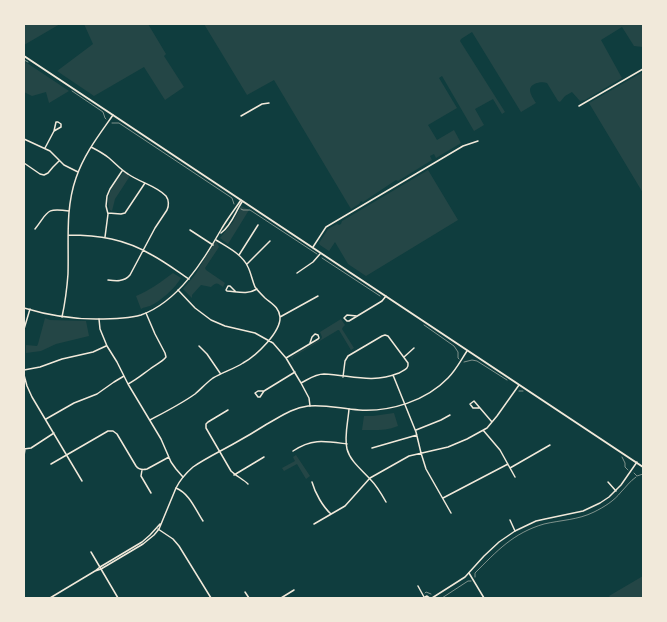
<!DOCTYPE html>
<html>
<head>
<meta charset="utf-8">
<style>
  body { margin:0 }
  #map { position:relative; width:667px; height:622px; overflow:hidden; background:#0f3d3e; font-family:"Fira Sans Condensed",sans-serif }
  canvas { display:block }
  .frame { position:absolute; inset:0; border:25px solid #f1e9da; pointer-events:none }
</style>
</head>
<body>
<div id="map">
<canvas width="667" height="622"></canvas>
<div class="frame"></div>
</div>
<script>
const ctx = document.querySelector('canvas').getContext('2d');
ctx.lineJoin = 'round';
function fill(path, color) { ctx.fillStyle = color; ctx.fill(path, 'evenodd'); }
function strokePath(path, color, width, dash) { ctx.strokeStyle = color; ctx.lineWidth = width; ctx.lineCap = dash ? 'butt' : 'round'; ctx.setLineDash(dash || []); ctx.stroke(path); }
fill(new Path2D(`
  M24,24H60L24,45Z
  M84,24H148L166,54L164,56L184,87L165,100L144,67L94,96L57,71L93,44Z
  M204,24H643V47L634,46L622,27L601,40L622,78L585,100L580,101L572,92L565,96L560,102L558,101L547,83C542,81 530,83 530,90C530,94 534,100 536,103L521,112L472,32L461,39L460,41L505,112L502,114L493,99L475,109L484,125L474,131L442,76L439,78L457,108L428,125L437,140L454,130L461,143L436,158L434,154L430,156L432,160L398,181L396,180L363,202L361,201L359,204L351,209L274,80L247,95Z
  M24,61L69,91L49,103L46,92L32,96L24,92Z
  M643,72V193L589,103Z
  M428,170L458,220L366,276L348,264L335,242L329,251L320,245L319,243L328,229L337,224L339,225L341,224L342,221Z
  M124,172L130,176L115,199L112,211L110,210C104,196 115,182 124,172Z
  M241,206L249,210L228,244L220,238L233,222Z
  M216,240L219,247L205,268L206,270L225,283L223,287C217,283 217,282 211,287L201,285L192,295V298L183,289L195,275Z
  M173,273L181,278C175,288 161,301 150,306C147,307 144,307 141,309L136,296C150,290 161,282 173,273Z
  M45,318L50,320L86,321L89,336L56,344L41,351L26,353V345L37,346L38,344Z
  M341,319L345,325L343,327L342,329L354,348L351,350L339,330H338L293,357L292,360L291,357L321,339L322,337L320,332Z
  M394,413L398,426C386,431 374,430 362,430L364,416H373Z
  M296,455L310,476L306,479L297,464L284,471L282,468L295,461L293,457Z
  M643,576V598H611L609,596Z`), '#244646');
strokePath(new Path2D(`
  M24,60L28,62
  M72,91L103,112L105,118L106,119
  M112,123H119L232,198L234,204
  M241,209L243,210H250L317,254
  M322,258L380,296
  M424,325L454,346L458,352V358L459,359
  M464,362L472,360L477,361L507,380
  M519,391H523
  M622,457L625,463V467L628,470
  M634,473L637,476L643,474
  M475,577V573C497,551 513,533 544,524C561,520 578,520 594,512C604,507 614,501 621,492C626,487 630,481 636,477
  M425,593L426,592L431,594
  M442,598L468,581H471`), '#f1e9da', 0.5);
strokePath(new Path2D(`
  M579,106L643,69
  M241,116L262,104L269,103
  M24,139L50,151L64,165L78,172
  M91,147C97,150 104,154 109,158C116,164 121,170 128,174C139,182 157,186 166,196C169,200 169,206 167,210L155,228L130,275C124,282 116,281 108,280
  M45,148L54,131L56,122H58L61,124V127L54,131
  M24,163L40,174L44,175L48,173L53,167L59,161
  M108,213L121,214L125,213L145,183
  M35,229C49,211 45,208 69,211
  M190,230L213,245
  M68,235C99,235 125,239 152,255C165,262 177,271 189,279
  M105,237L108,214L106,206L107,196L110,189L122,171
  M313,247L326,227L463,146L478,141
  M239,255L258,225
  M247,264L270,241
  M297,273L313,262L320,254
  M178,290L195,308L211,320L225,326L255,333L273,343L286,358L301,383L309,398L310,406
  M236,292L230,286H228L226,290L227,291C239,292 247,295 257,289
  M357,316L347,315L344,318L347,321H349L382,301L386,296
  M62,317C65,303 67,288 68,274C69,242 65,209 76,178C84,154 99,135 113,115
  M280,317L318,296
  M99,319L100,329L107,346L117,362L128,384L161,439L171,462L176,469L183,477
  M199,346L207,354L220,373
  M404,357L414,348
  M286,358L318,339L319,338L318,335L315,334L312,337L310,343
  M24,370L40,367L62,359L93,352L106,346
  M24,375L27,386L32,397L82,481
  M393,375L416,432L421,453L426,469L451,513
  M301,383C309,379 315,374 324,374C351,375 371,384 399,373C404,370 409,369 408,363L388,336L385,335L382,336L348,356L345,361L343,377
  M128,384C136,380 143,374 150,369C155,365 162,362 166,357L165,353L155,334L146,313
  M264,391H258L255,393L258,397H260L264,391L295,372
  M479,408H473L470,404L474,401L492,422
  M349,409C348,422 344,437 347,449C350,461 362,470 370,479C377,486 381,493 386,502
  M228,410L208,422L206,424V428L231,471C236,476 243,479 248,484
  M46,419L74,403L97,394L114,382L124,376
  M150,420C165,412 181,404 195,394C201,389 206,383 213,378C223,372 234,369 243,363C256,356 281,332 280,317C279,307 272,304 265,298C262,295 258,291 255,287C252,280 251,273 248,267C242,254 227,247 216,240
  M416,430L441,420L450,415
  M483,430L500,450L515,477
  M372,448L417,435
  M24,449L31,448L54,433
  M293,451C312,438 325,441 347,444
  M24,456L25,449
  M51,464L108,431H113L117,434L136,466C139,470 143,470 147,469L169,457
  M510,468L550,445
  M142,470L141,476L151,493
  M234,475L264,457
  M312,482C315,493 323,507 331,514
  M608,482L616,491
  M176,488C190,494 195,509 203,521
  M443,498L508,464
  M510,520L515,531
  M314,524L345,506L370,478L409,456L448,447L467,439L487,428L497,416L519,385
  M158,529L173,539L179,546L211,598
  M91,552L118,598
  M469,573L484,598
  M418,586L424,597
  M245,592L249,598
  M281,598L294,590`), '#f1e9da', 1.5);
strokePath(new Path2D(`
  M221,233C232,225 235,212 242,202
  M24,308C47,315 71,319 96,319C110,319 127,319 141,315C178,302 204,260 222,228C228,218 235,209 241,200
  M24,329L30,309
  M95,571L101,569L143,544L154,535L159,529L176,488C180,480 186,473 193,467C206,458 221,451 235,443C246,437 256,431 267,424C280,417 292,408 308,406C325,404 342,409 359,410C390,412 426,401 448,378C456,370 461,360 467,351
  M50,598L95,571L100,567L142,542L150,535L160,524
  M423,598L427,596L430,598
  M432,598L465,577L484,556L499,542L515,531L536,521L545,519L583,511L600,503L609,497L621,485L637,462`), '#f1e9da', 1.5);
strokePath(new Path2D(`
  M24,56L643,467`), '#f1e9da', 2);
</script>
</body>
</html>
